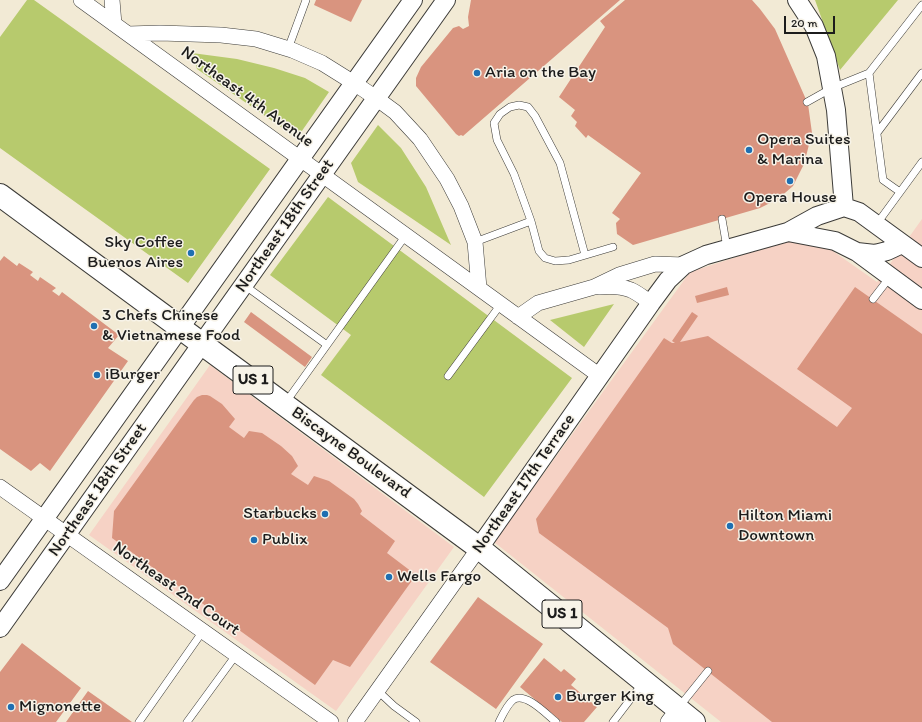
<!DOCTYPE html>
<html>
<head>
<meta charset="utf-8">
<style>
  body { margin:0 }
  #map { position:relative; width:922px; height:722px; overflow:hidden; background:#f2ead5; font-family:Itim,sans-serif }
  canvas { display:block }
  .scale { position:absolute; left:784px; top:16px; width:51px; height:18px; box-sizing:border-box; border:2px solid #1c1c1c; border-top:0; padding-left:5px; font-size:12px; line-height:14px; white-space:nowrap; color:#1c1c1c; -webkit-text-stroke:3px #f7f3e8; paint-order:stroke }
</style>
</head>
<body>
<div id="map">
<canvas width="922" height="722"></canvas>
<div class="scale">20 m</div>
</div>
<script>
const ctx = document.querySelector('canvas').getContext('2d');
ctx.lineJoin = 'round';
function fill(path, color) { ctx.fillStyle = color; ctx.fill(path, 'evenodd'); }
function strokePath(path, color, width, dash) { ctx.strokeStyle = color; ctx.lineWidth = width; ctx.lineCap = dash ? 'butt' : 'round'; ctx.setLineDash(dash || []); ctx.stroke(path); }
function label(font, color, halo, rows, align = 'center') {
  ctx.font = font + ' Itim,sans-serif'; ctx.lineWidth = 3; ctx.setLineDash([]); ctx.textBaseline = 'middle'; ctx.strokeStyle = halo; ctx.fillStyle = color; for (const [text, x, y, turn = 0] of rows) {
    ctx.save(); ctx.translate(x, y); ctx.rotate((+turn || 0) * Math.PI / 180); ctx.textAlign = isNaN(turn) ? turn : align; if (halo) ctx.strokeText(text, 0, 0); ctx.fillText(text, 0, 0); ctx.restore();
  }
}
fill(new Path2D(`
  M922,219V722H721L494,542L690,272L789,240L830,249L877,282Z
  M210,365L454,547L336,711L89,535Z`), '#f6d2c5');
fill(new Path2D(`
  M27,0H34L270,169L188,283L0,148V37Z
  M815,0H898L840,70Z
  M192,53L237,59L274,68L305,78L329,92L297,138L197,69Z
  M378,125L401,148L426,187L451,245L358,182L351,163Z
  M328,197L572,378L484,497L321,375L351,335L270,275Z
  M614,304L584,347L550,320Z`), '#b7ca6d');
fill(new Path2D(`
  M316,0H362L351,22L314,5Z
  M471,0H620L463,136L461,135L459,136L456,134L416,86V78L421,67L453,28L459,26L463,29L469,26L468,17Z
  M625,0H752L760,9L775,29L808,104L812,133L804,164L793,186L778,199L760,208L633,245L617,234L616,223L620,219L612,213L641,173L588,135L586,138L575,126L577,122L571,116L575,110L559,97L605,27L600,21Z
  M4,256L17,266L19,263L33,272L30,275L38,281L40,277L56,288L52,291L59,296L62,292L119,335L108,348L128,361L50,471L40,463L31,471L0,449V261Z
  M727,287L729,295L697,303L695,296Z
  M855,287L922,334V722H772L673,644L668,628L539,533L536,519L664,338L672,343H675L672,341L692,312L698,316L680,342L708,336L837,427L852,408L797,369Z
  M251,312L312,357L305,367L244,322Z
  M202,395H207L210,396L222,404L235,419L229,427L244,438L249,431L262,433L281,446L292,456L298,466L291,474L308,485L314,476L329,481L354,499L358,504L362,511L360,514L395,541L387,553L416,575L350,667L333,660L315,685L112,538L114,511L194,400L197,397Z
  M478,597L543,644L496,709L430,662Z
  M22,643L81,688L56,722H0V672Z
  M544,658L561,672L564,669L576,679L571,685L597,707L584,722H562L520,687Z
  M88,691L132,722H66Z`), '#d9947f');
const service = new Path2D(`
  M288,49L306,0
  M869,73L883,180L900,192
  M807,102L832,88L869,73L922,5
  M877,133L922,73
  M722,219L727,248
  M531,221L539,251L545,258L555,261L569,260L613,247
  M876,225L922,162
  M475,242L531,221L514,174L497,140L494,123L500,114L510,107L519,105L528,107L535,116L560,163L585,255
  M244,285L327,345
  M873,299L890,277
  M448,376L501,304
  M286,402L406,235
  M378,691L394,706L416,722
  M679,707L708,671
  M139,722L203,631
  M187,722L236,655
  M499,722C502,716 507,705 513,700C525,691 547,715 556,722
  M613,722L642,684`);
const minor = new Path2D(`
  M81,0L600,376
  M112,0L114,24
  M128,34L160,33L221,35L256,39L292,50L322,63L354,83L376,98L395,112L420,139L447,179L461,206L475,242L479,288
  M599,287C609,286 621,286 631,290C638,293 645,299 651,303
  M518,317L538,303L594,287L619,275L655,264L684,265
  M0,487L331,722
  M355,722L479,548
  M668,722L678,709`);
const tertiary = new Path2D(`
  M797,0L814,26L826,56L836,110L844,207
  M788,232L835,241L857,252L922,300
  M857,252L875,254L887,251L902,244
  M479,548L651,303L668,280L684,265L706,255L788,232L817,216L844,207L859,212L922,258
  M0,581L413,0
  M0,628L446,0`);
const primary = new Path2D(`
  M0,195L479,548L694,722`);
strokePath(service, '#3c3b38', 8);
strokePath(minor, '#3c3b38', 16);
strokePath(tertiary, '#3c3b38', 20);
strokePath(primary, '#3c3b38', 24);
strokePath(service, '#fff', 7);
strokePath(minor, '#fff', 15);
strokePath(tertiary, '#fff', 18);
strokePath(primary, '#fff', 22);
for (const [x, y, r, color] of [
  [477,73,4,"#1f6fb2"],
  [749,150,4,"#1f6fb2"],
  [790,181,4,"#1f6fb2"],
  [191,253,4,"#1f6fb2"],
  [94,326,4,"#1f6fb2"],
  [97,375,4,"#1f6fb2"],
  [325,514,4,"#1f6fb2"],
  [730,526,4,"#1f6fb2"],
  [254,540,4,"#1f6fb2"],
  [389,577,4,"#1f6fb2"],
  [558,697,4,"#1f6fb2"],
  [11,707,4,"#1f6fb2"]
]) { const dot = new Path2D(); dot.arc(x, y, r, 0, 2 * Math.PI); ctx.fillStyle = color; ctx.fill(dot); strokePath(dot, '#f7f3e8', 1.5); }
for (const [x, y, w] of [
  [253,380,40],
  [562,614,40]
]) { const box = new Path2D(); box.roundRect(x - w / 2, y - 14, w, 28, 3); ctx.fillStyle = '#f7f3e8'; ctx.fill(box); strokePath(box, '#1c1c1c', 1); }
label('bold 16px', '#1c1c1c', null, [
  ["US 1",253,380],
  ["US 1",562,614]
]);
label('17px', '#1c1c1c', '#f7f3e8', [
  ["Aria on the Bay",485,73],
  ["Opera Suites",757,140],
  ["& Marina",757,160],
  ["Opera House",790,198,"center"],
  ["Sky Coffee",183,243,"right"],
  ["Buenos Aires",183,263,"right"],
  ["3 Chefs Chinese",102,316],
  ["& Vietnamese Food",102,336],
  ["iBurger",105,375],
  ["Starbucks",317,514,"right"],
  ["Hilton Miami",738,516],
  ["Downtown",738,536],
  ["Publix",262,540],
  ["Wells Fargo",397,577],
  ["Burger King",566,697],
  ["Mignonette",19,707]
], 'left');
label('17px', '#1c1c1c', '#f7f3e8', [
  ["Northeast 4th Avenue",247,97,36],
  ["Northeast 18th Street",285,226,-55],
  ["Biscayne Boulevard",351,453,36],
  ["Northeast 17th Terrace",524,484,-55],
  ["Northeast 18th Street",98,490,-55],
  ["Northeast 2nd Court",176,589,35]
]);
</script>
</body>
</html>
